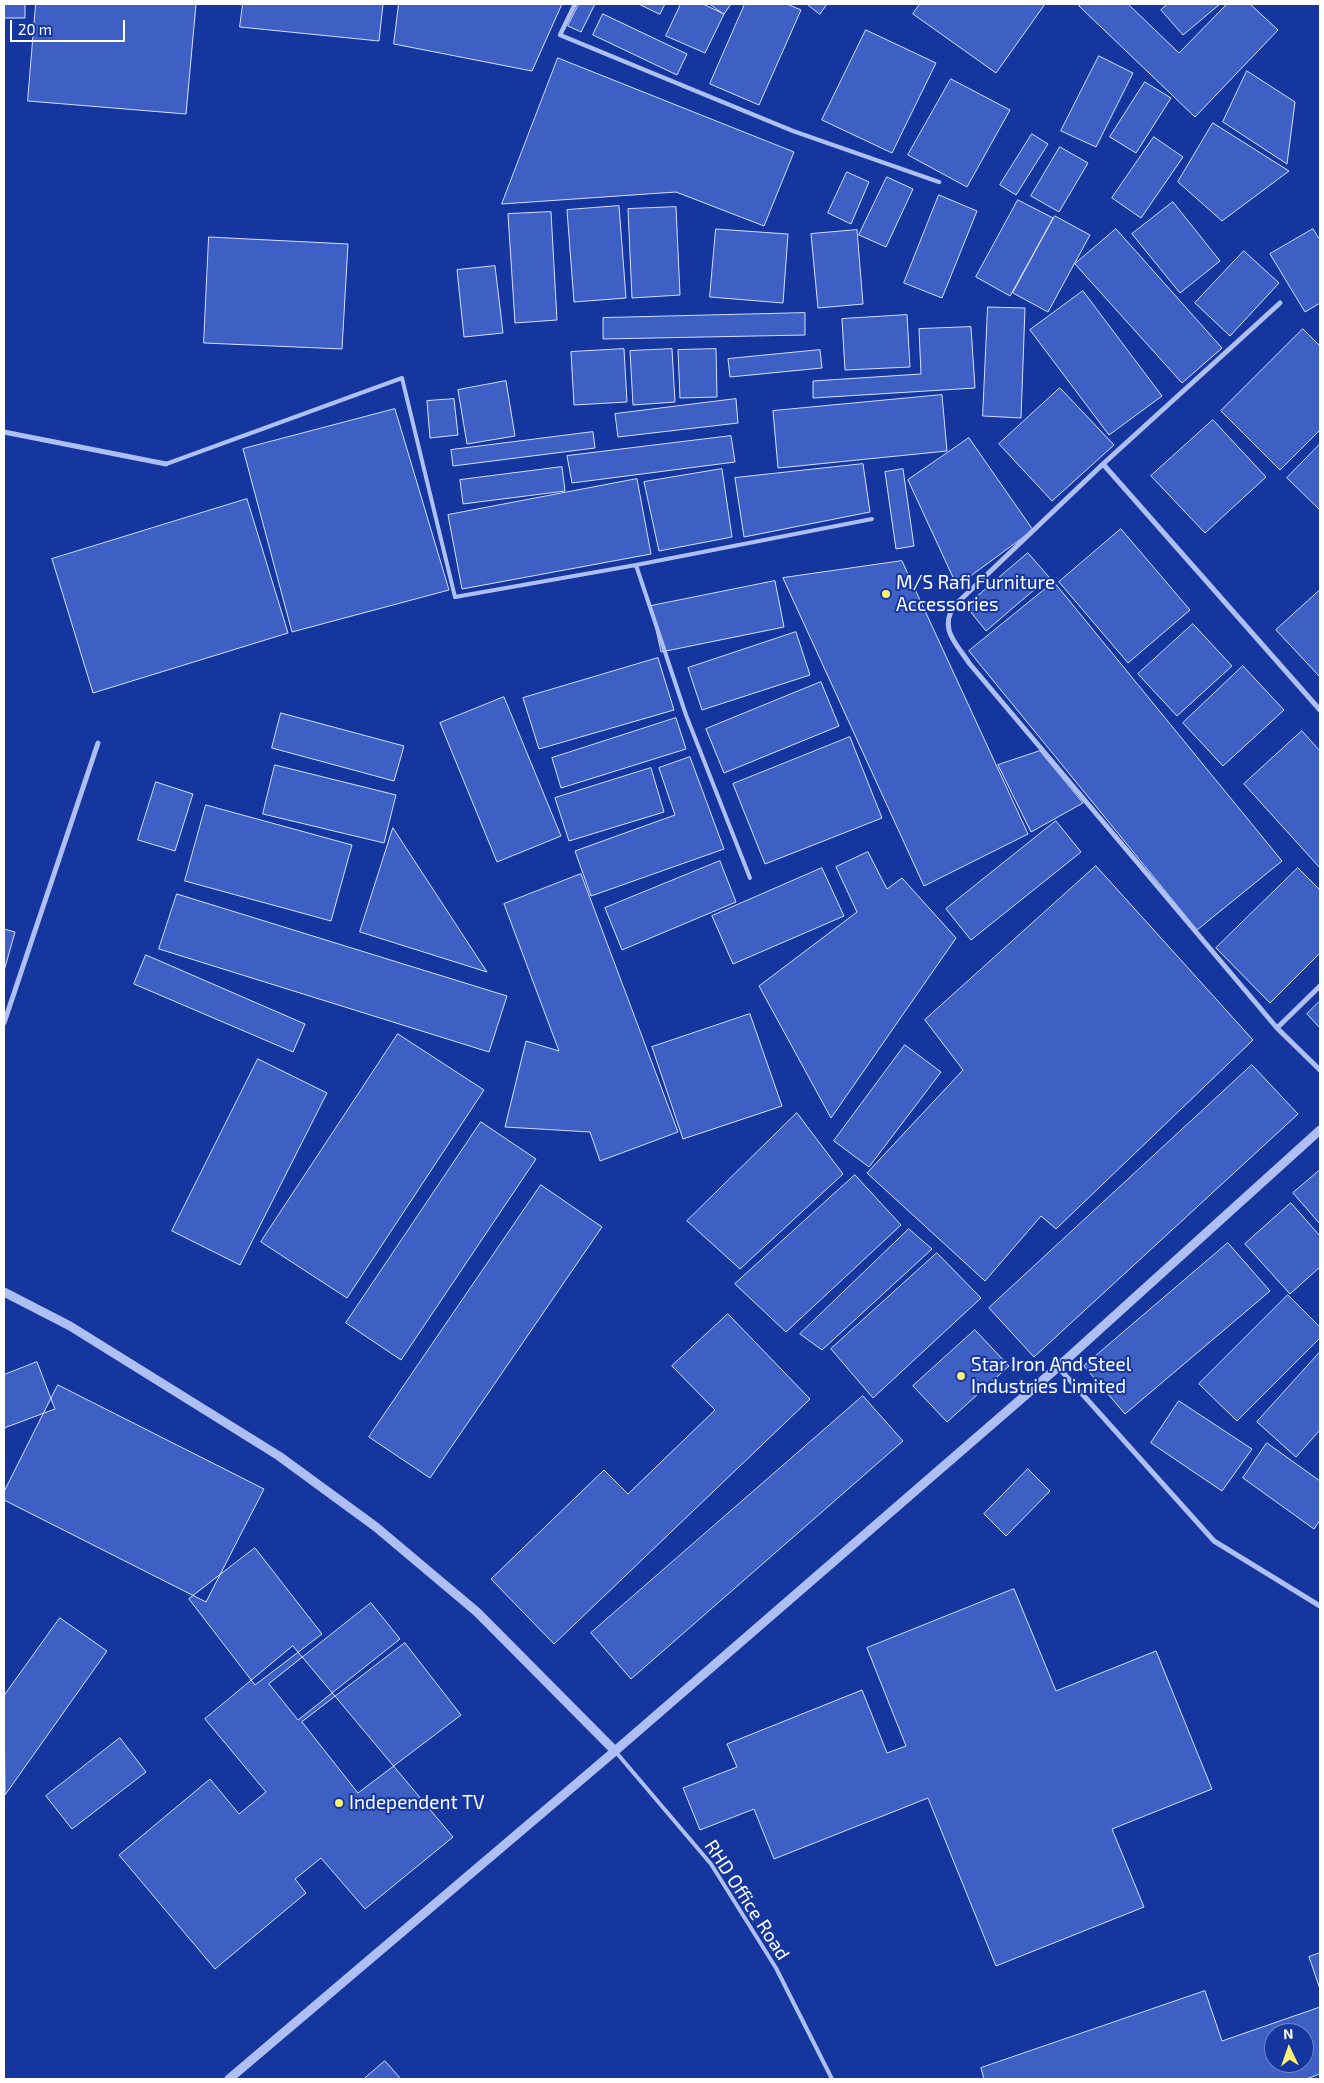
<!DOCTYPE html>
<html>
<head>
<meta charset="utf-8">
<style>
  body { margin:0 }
  #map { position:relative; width:1324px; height:2083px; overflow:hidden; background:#15369e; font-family:"Exo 2",sans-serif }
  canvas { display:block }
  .frame { position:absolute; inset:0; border:5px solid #fff; pointer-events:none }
  .north { position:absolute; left:1264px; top:2023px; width:50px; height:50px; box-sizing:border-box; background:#15369e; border:1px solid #7386c5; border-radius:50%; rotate:357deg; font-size:14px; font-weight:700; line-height:20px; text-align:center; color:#fff }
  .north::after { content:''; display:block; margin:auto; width:18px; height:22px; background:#fff270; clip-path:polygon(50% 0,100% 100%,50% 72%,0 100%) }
  .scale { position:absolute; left:10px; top:20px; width:115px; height:22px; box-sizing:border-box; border:2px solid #fff; border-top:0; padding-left:6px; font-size:15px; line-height:18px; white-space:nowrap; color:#fff; -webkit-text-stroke:4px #15369e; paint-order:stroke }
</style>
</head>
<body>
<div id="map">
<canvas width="1324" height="2083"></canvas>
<div class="frame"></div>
<div class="north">N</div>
<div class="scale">20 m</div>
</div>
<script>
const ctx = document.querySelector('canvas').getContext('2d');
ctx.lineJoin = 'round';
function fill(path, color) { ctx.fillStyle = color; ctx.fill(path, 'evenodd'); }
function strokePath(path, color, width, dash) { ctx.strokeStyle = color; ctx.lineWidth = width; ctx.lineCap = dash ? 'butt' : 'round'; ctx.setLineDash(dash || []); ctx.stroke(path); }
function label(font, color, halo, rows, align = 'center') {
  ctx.font = font + ' "Exo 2",sans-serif'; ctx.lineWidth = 4; ctx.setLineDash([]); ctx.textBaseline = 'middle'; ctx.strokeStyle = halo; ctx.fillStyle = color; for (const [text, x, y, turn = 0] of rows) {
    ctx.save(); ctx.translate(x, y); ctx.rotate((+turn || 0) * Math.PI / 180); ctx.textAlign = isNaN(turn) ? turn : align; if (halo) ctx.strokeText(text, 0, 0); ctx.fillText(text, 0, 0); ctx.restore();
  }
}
const building = new Path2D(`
  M4,4H25V18H4Z
  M36,4H196L186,114L28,101Z
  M243,4H383L379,41L240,27Z
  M399,4H562L532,71L394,44Z
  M579,4H595L581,32L568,26Z
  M639,4H665L660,14Z
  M681,4H703L724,14L705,53L666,36Z
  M710,4H731L724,14Z
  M745,4H787L801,10L759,105L710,84Z
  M807,4H827L820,14Z
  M920,4H1045L996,73L913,14Z
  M1082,4H1128L1179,53L1227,4H1250L1278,30L1195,117L1079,6Z
  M1168,4H1220L1183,35L1161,10Z
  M603,14L687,54L677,75L593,35Z
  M866,30L936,63L892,153L822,120Z
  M1099,56L1133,73L1096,147L1061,131Z
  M558,58L794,152L764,226L676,192L502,204Z
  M1247,71L1295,102L1287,164L1223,122Z
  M951,79L1010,110L967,187L908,155Z
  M1145,82L1171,98L1136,153L1110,137Z
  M1213,123L1289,171L1222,221L1178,182Z
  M1032,134L1048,144L1016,195L1000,185Z
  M1154,137L1183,157L1141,218L1112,198Z
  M1060,147L1088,163L1059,212L1031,196Z
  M847,172L869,182L851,224L828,213Z
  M887,177L913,189L886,247L859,235Z
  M939,195L977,211L942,298L904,283Z
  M1018,200L1053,218L1010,296L976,277Z
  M1173,202L1220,261L1180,293L1132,234Z
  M619,206L626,298L574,302L567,210Z
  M676,207L680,295L632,298L628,209Z
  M551,212L557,320L515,323L508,214Z
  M1055,216L1090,235L1048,312L1013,293Z
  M716,229L788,234L783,303L710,297Z
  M1116,229L1222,348L1182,383L1075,264Z
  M1313,229L1320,240V303L1305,312L1270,254Z
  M857,230L863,304L818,308L811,234Z
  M209,237L348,244L342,349L204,343Z
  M1244,251L1279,283L1230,336L1195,303Z
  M495,266L503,333L464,337L457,270Z
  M1083,291L1162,396L1109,435L1030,330Z
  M988,307L1025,308L1021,418L983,416Z
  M805,313V335L603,339V318Z
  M907,315L910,367L845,370L842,319Z
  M971,327L975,388L813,398V381L921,374L919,329Z
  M1303,329L1320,346V430L1280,470L1221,411Z
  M624,349L627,402L574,405L571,352Z
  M672,349L675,402L633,405L630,351Z
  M716,349L717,397L680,398L678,350Z
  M820,350L822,368L730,377L728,359Z
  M506,381L515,436L467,444L458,390Z
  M1060,388L1114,445L1052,501L999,444Z
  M942,395L947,451L778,468L773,411Z
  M454,399L458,435L430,438L427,401Z
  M736,399L738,423L618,437L615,414Z
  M395,409L449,590L292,632L243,449Z
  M1213,420L1266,477L1205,533L1151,476Z
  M593,432L595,448L453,466L451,450Z
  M731,436L735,462L572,483L567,456Z
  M969,438L1033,530L957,586L908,480Z
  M1320,444V510L1287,478Z
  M863,464L870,512L744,537L735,478Z
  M562,467L565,491L463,504L460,480Z
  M722,469L732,537L659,551L644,482Z
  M903,469L914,546L896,549L885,472Z
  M637,479L651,554L462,589L448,515Z
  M247,499L288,633L93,693L52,559Z
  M1121,529L1190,610L1128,663L1059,582Z
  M1028,553L1049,577L986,631L966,606Z
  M902,561L1028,834L924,886L783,578Z
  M775,581L784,627L661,652L651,606Z
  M1054,582L1282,861L1197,930L969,651Z
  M1320,590V677L1276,630Z
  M1193,624L1232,666L1177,716L1138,674Z
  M796,632L810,675L702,710L688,668Z
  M658,658L674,710L539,749L523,698Z
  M1243,666L1284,710L1223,766L1183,723Z
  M821,682L839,726L724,773L706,729Z
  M504,697L561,836L497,862L440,723Z
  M281,713L404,746L394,781L272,748Z
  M676,718L686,749L561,788L552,758Z
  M1302,731L1320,751V868L1244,784Z
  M850,737L882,818L765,864L733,784Z
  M1040,751L1083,803L1031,832L998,765Z
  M690,757L724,849L591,896L575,851L675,815L659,768Z
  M275,765L396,795L384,843L263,814Z
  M651,768L664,812L569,841L555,798Z
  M156,782L193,794L175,851L138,840Z
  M206,805L352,845L331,921L185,881Z
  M1056,821L1081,852L971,940L946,909Z
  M393,828L487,972L360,932Z
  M868,852L887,889L902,878L956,938L831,1118L759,986L857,912L836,867Z
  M720,861L736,902L622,950L605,908Z
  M1096,866L1253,1040L1056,1229L1041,1216L985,1281L867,1173L963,1070L925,1020Z
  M822,868L844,916L733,964L712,916Z
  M1298,868L1320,890V953L1270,1003L1216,948Z
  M581,874L678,1132L600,1161L590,1132L505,1127L526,1041L559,1051L504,904Z
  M177,894L507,996L489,1052L159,949Z
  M4,929L15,932L4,971Z
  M146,955L305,1024L293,1052L134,984Z
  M1320,1001V1028L1307,1014Z
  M750,1014L782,1106L683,1139L652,1047Z
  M398,1034L484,1090L347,1298L261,1242Z
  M905,1045L941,1072L869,1167L834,1141Z
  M258,1059L327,1093L240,1265L172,1231Z
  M1252,1065L1298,1114L1034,1357L989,1308Z
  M797,1113L843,1174L740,1269L687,1221Z
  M481,1122L536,1159L401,1360L346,1323Z
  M1320,1170V1224L1293,1193Z
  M855,1175L901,1225L786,1332L735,1284Z
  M541,1185L602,1227L430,1478L369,1437Z
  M1291,1203L1320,1236V1267L1290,1294L1245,1244Z
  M909,1229L932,1249L822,1350L800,1334Z
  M1228,1243L1270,1291L1125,1414L1084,1366Z
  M937,1253L981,1298L873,1398L831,1349Z
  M1288,1295L1320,1327V1338L1237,1421L1199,1384Z
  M728,1314L810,1399L554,1644L491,1579L604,1470L628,1494L715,1410L672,1366Z
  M975,1330L1009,1366L947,1422L913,1386Z
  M1320,1352V1430L1296,1457L1257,1422Z
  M37,1362L55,1409L4,1428V1375Z
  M58,1385L264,1489L206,1602L4,1500V1492Z
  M863,1396L903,1441L631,1679L591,1633Z
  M1179,1401L1252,1449L1222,1491L1151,1443Z
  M1267,1443L1320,1481V1520L1314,1529L1243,1478Z
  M1028,1469L1050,1491L1006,1536L984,1514Z
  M255,1548L322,1634L255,1685L189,1599Z
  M1014,1589L1056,1691L1156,1651L1212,1789L1112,1829L1144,1907L996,1966L928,1798L774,1859L754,1809L700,1830L683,1788L737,1767L727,1744L862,1690L887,1753L906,1746L867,1648Z
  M371,1603L400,1639L298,1720L269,1684Z
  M60,1618L107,1651L5,1795L4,1696Z
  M405,1643L461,1715L358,1793L302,1722Z
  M293,1646L453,1837L365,1909L321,1858L295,1879L306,1893L215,1969L119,1855L210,1779L239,1814L266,1792L205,1719Z
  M120,1738L146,1772L72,1829L46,1796Z
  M1320,1953V1989L1309,1957Z
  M1205,1991L1222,2041L1320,2007V2074L1306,2079H984L981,2068ZM1274,2033H1304V2063H1274Z
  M385,2061L401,2079H364Z`);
fill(building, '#3e60c5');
strokePath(building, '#d6e0fd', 1);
strokePath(new Path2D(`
  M166,464L402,378L455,597L636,565L686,715L750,878
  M636,565L872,519
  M615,1751L711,1864L776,1968L832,2079`), '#aebff3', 4);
strokePath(new Path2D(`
  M575,4L560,35L793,131L939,182`), '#aebff3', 4.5);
strokePath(new Path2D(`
  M1280,303L1103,464L954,606C939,629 956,643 969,663L1277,1028L1320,1070
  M4,432L166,464
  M1103,464L1320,710
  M4,1023L98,743
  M1277,1028L1320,986
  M1058,1367L1214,1541L1320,1606`), '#aebff3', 5);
strokePath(new Path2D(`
  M4,1292L70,1326L279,1456L376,1527L477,1612L615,1751
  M229,2079L615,1751L1058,1367L1320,1130`), '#aebff3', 9);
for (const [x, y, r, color] of [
  [886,594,5,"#fff270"],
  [961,1376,5,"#fff270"],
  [339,1803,5,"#fff270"]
]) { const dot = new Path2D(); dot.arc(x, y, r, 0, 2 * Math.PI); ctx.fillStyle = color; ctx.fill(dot); strokePath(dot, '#15369e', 2); }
label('19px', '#fff', '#15369e', [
  ["M/S Rafi Furniture",896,583],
  ["Accessories",896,605],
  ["Star Iron And Steel",971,1365],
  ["Industries Limited",971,1387],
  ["Independent TV",349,1803]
], 'left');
label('19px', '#fff', '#15369e', [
  ["RHD Office Road",747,1900,57]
]);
</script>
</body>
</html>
